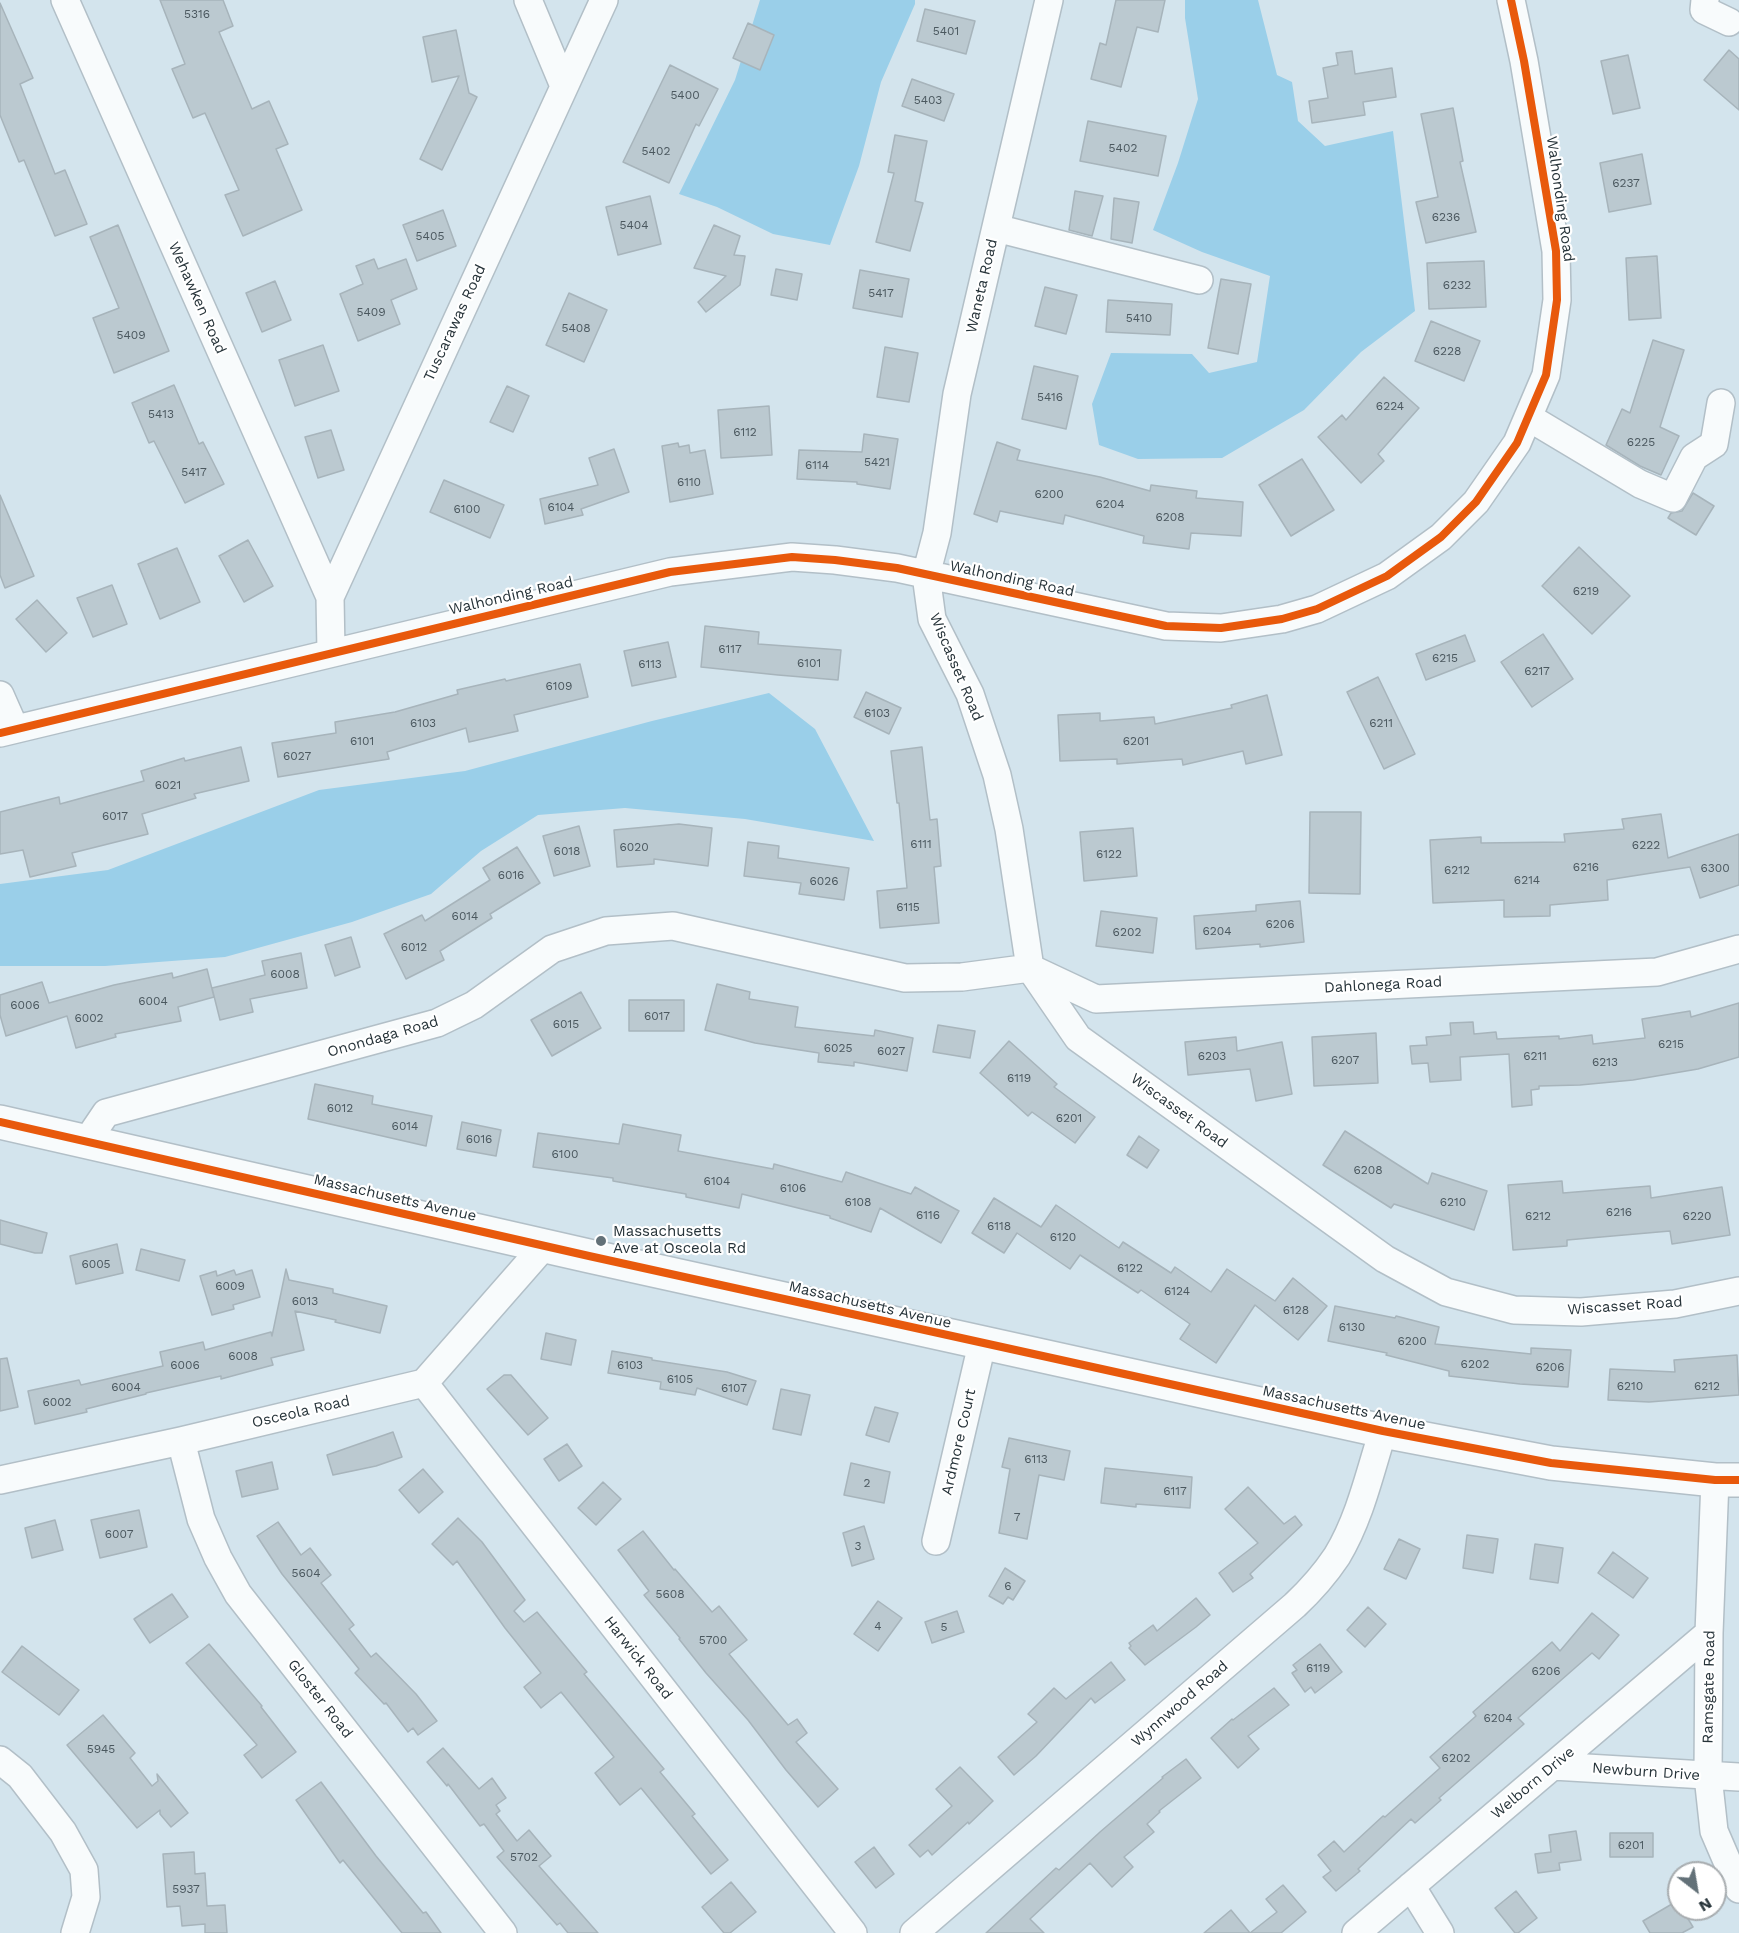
<!DOCTYPE html>
<html>
<head>
<meta charset="utf-8">
<style>
  body { margin:0 }
  #map { position:relative; width:1739px; height:1933px; overflow:hidden; background:#d3e4ed; font-family:"Work Sans",sans-serif }
  canvas { display:block }
  .north { position:absolute; left:1667px; top:1861px; width:60px; height:60px; box-sizing:border-box; background:#fff; border:2px solid #a8adb0; border-radius:50%; rotate:149deg; font-size:16px; font-weight:700; line-height:24px; text-align:center; color:#263339 }
  .north::after { content:''; display:block; margin:auto; width:21px; height:27px; background:#637178; clip-path:polygon(50% 0,100% 100%,50% 72%,0 100%) }
</style>
</head>
<body>
<div id="map">
<canvas width="1739" height="1933"></canvas>
<div class="north">N</div>
</div>
<script>
const ctx = document.querySelector('canvas').getContext('2d');
ctx.lineJoin = 'round';
function fill(path, color) { ctx.fillStyle = color; ctx.fill(path, 'evenodd'); }
function strokePath(path, color, width, dash) { ctx.strokeStyle = color; ctx.lineWidth = width; ctx.lineCap = dash ? 'butt' : 'round'; ctx.setLineDash(dash || []); ctx.stroke(path); }
function label(font, color, halo, rows, align = 'center') {
  ctx.font = font + ' "Work Sans",sans-serif'; ctx.lineWidth = 4.5; ctx.setLineDash([]); ctx.textBaseline = 'middle'; ctx.strokeStyle = halo; ctx.fillStyle = color; for (const [text, x, y, turn = 0] of rows) {
    ctx.save(); ctx.translate(x, y); ctx.rotate((+turn || 0) * Math.PI / 180); ctx.textAlign = isNaN(turn) ? turn : align; if (halo) ctx.strokeText(text, 0, 0); ctx.fillText(text, 0, 0); ctx.restore();
  }
}
fill(new Path2D(`
  M760,0H915V4L881,82L859,166L830,245L773,234L717,207L679,194L735,80Z
  M1185,0H1258L1277,75L1292,82L1298,121L1325,146L1393,131L1415,311L1361,352L1304,410L1222,458L1138,459L1099,445L1092,404L1111,353L1192,354L1209,373L1257,362L1270,276L1202,252L1153,230L1178,163L1198,99L1185,18Z
  M769,693L815,729L874,841L745,819L625,808L538,815L481,851L431,894L352,922L225,957L105,966H0V884L108,870L319,790L465,771L652,721Z`), '#9acfe9');
const building = new Path2D(`
  M160,0H223L233,26L219,32L252,109L269,101L288,144L276,149L302,210L243,236L225,195L239,190L205,113L193,118L172,69L185,64Z
  M1116,0H1165L1158,32L1137,27L1121,87L1091,79L1100,43L1106,45Z
  M0,3L33,78L20,84L55,174L65,170L87,224L55,236L24,160L19,162L0,115Z
  M925,9L975,21L966,54L917,41Z
  M748,23L774,35L760,70L733,58Z
  M456,30L469,93L477,97L442,170L420,159L459,76L432,82L423,37Z
  M1729,50L1739,59V110L1704,80Z
  M1352,51L1355,74L1392,68L1396,97L1363,102L1365,115L1312,123L1309,101L1328,98L1323,68L1338,65L1336,53Z
  M1628,55L1640,108L1613,114L1601,61Z
  M670,65L718,89L699,126L696,124L669,183L623,162Z
  M912,79L954,94L944,121L902,106Z
  M1453,108L1463,161L1460,162L1476,232L1426,243L1416,202L1438,197L1421,114Z
  M1088,121L1166,136L1158,176L1080,161Z
  M895,135L927,141L915,201L923,203L910,251L876,242L894,173L888,172Z
  M1642,154L1651,204L1609,212L1600,163Z
  M1075,191L1103,196L1092,236L1069,230Z
  M650,196L661,244L618,255L606,207Z
  M1114,198L1139,202L1132,243L1111,239Z
  M443,210L456,246L417,261L403,225Z
  M118,225L169,351L114,373L93,318L119,308L90,237Z
  M714,225L740,236L734,255L745,256L740,285L706,312L698,302L726,276L694,268Z
  M1657,256L1661,318L1629,320L1626,258Z
  M374,259L378,269L406,259L417,289L391,300L400,324L358,341L340,294L363,284L356,266Z
  M1484,261L1486,307L1429,309L1427,263Z
  M776,269L802,274L797,300L771,295Z
  M860,270L909,279L902,317L853,308Z
  M1221,279L1251,284L1238,354L1208,348Z
  M275,281L291,320L262,332L246,293Z
  M1045,287L1077,295L1066,334L1035,326Z
  M569,293L607,310L584,362L546,345Z
  M1108,300L1172,304L1170,335L1106,332Z
  M1431,321L1480,341L1464,381L1415,361Z
  M1653,340L1684,350L1660,427L1679,436L1661,475L1640,466L1606,445L1622,409L1630,413Z
  M323,345L339,391L295,406L279,360Z
  M885,347L918,353L909,402L877,397Z
  M1034,366L1078,376L1066,429L1022,419Z
  M1384,377L1419,408L1378,454L1384,461L1361,483L1318,437L1342,415L1346,420Z
  M174,385L199,444L203,442L224,484L185,503L154,441L149,443L132,403Z
  M507,386L529,396L513,432L490,422Z
  M769,406L772,455L721,458L718,410Z
  M331,430L344,470L318,478L305,437Z
  M864,434L898,439L890,489L857,484V482L797,479L799,450L862,452Z
  M997,442L1020,450L1017,460L1100,477L1150,491L1151,485L1197,491L1196,498L1243,502L1241,536L1191,533L1189,549L1143,543L1144,536L1065,515L1063,524L1000,511L997,522L974,514Z
  M678,443L679,447L689,445L690,453L705,450L713,494L670,502L662,446Z
  M614,449L629,492L581,509L583,515L545,524L540,499L598,485L589,458Z
  M1302,459L1334,510L1291,536L1259,485Z
  M444,480L504,505L490,538L430,512Z
  M1693,493L1714,506L1696,535L1668,518L1671,513L1682,511Z
  M0,495L34,576L5,588L0,575Z
  M248,540L273,586L244,602L219,556Z
  M1579,547L1630,596L1592,634L1542,586Z
  M177,548L200,602L160,619L138,564Z
  M112,585L127,624L93,637L77,598Z
  M37,600L67,633L46,652L16,619Z
  M705,626L759,632L758,644L841,650L838,680L778,675L701,667Z
  M1543,634L1573,679L1532,707L1501,662Z
  M1465,635L1475,661L1426,680L1416,654Z
  M668,642L676,677L632,686L624,651Z
  M580,664L588,697L514,715L518,731L469,742L466,728L387,752L389,759L278,777L272,743L336,733L335,722L395,712L458,694L457,690L505,679L506,681Z
  M1378,677L1415,754L1384,769L1347,692Z
  M866,692L901,708L889,734L854,717Z
  M1267,695L1282,755L1246,764L1243,751L1183,765L1182,759L1117,764V759L1060,761L1058,715L1100,713V721L1154,717L1155,724L1232,708L1231,705Z
  M241,747L249,781L194,794L196,798L142,814L148,834L72,853L76,866L30,877L23,850L0,854V812L59,797L60,804L144,781L141,771L184,758L185,761Z
  M922,747L930,820L937,819L941,866L934,867L939,923L880,928L877,891L907,888L899,803H897L891,751Z
  M1310,812H1361L1360,894L1309,893Z
  M1661,814L1668,858L1739,834V885L1700,898L1690,867L1607,880L1608,900L1550,905V916L1504,917V900L1433,903L1430,840L1481,837V843L1565,842L1564,834L1624,829L1622,819Z
  M679,824L712,828L708,866L654,859V864L617,867L614,830Z
  M579,826L590,866L554,876L543,836Z
  M1133,828L1137,876L1084,881L1080,832Z
  M748,842L779,846L778,858L849,868L844,900L799,894L801,883L744,876Z
  M517,847L540,883L490,914L492,918L440,951L444,960L406,979L384,934L422,915L425,921L490,880L483,868Z
  M1300,901L1304,942L1260,947V944L1196,949L1194,916L1256,911V905Z
  M1101,911L1157,918L1153,953L1096,946Z
  M351,937L360,967L335,976L325,945Z
  M301,953L307,988L250,999L253,1012L220,1020L212,988L265,975L262,961Z
  M207,969L214,997L178,1007L181,1021L115,1034L116,1037L76,1048L67,1016L6,1036L0,1015V995L42,982L49,1003L114,985L172,973L173,978Z
  M717,984L750,992L749,999L798,1007L795,1027L874,1036L875,1030L913,1038L907,1071L854,1062V1066L818,1062L819,1053L755,1043L705,1030Z
  M581,992L601,1028L552,1056L531,1020Z
  M629,1000H684V1031H629Z
  M1739,1003V1057L1698,1069L1633,1080L1580,1085L1539,1086V1089L1531,1090L1532,1105L1512,1107L1509,1054L1460,1057L1461,1080L1430,1082L1428,1063L1412,1064L1410,1046L1427,1045L1426,1037L1451,1035L1450,1023L1473,1022L1474,1034L1496,1032L1497,1039L1559,1036V1039L1592,1035L1593,1044L1645,1038L1642,1019L1690,1011L1691,1017Z
  M938,1025L975,1031L970,1058L933,1052Z
  M1376,1033L1378,1083L1314,1086L1312,1037Z
  M1236,1037L1237,1051L1282,1042L1292,1094L1256,1101L1250,1069L1188,1075L1185,1042Z
  M1009,1041L1057,1084L1054,1087L1095,1117L1075,1143L1032,1112L1028,1116L980,1073Z
  M315,1084L373,1096L372,1104L432,1116L426,1146L308,1119Z
  M462,1122L501,1130L496,1156L457,1149Z
  M623,1124L681,1135L678,1151L773,1169L774,1164L842,1182L846,1172L911,1194L915,1187L959,1211L941,1243L880,1208L871,1232L830,1218V1216L742,1194L739,1208L686,1197V1194L613,1181V1178L533,1167L538,1133L619,1144Z
  M1345,1131L1428,1184L1432,1173L1487,1191L1474,1230L1394,1204L1391,1208L1323,1165Z
  M1139,1136L1159,1150L1147,1168L1127,1155Z
  M1562,1181L1563,1193L1650,1186L1651,1198L1722,1187L1730,1235L1672,1244L1670,1231L1567,1240V1246L1513,1250L1508,1185Z
  M994,1198L1041,1227L1056,1205L1119,1248L1123,1242L1171,1273L1175,1267L1211,1292L1227,1269L1275,1301L1293,1278L1327,1306L1298,1340L1255,1305L1216,1363L1180,1339L1190,1324L1141,1290L1138,1293L1080,1255L1070,1269L1017,1233L1004,1253L972,1233Z
  M0,1220L47,1233L42,1253H35L0,1244Z
  M117,1244L123,1273L76,1284L70,1256Z
  M141,1249L185,1260L179,1281L136,1270Z
  M286,1269L289,1280L333,1289V1293L387,1306L380,1333L335,1322L336,1320L295,1311L304,1350L271,1358L273,1365L221,1379V1376L146,1393V1394L86,1409L87,1412L35,1424L28,1391L79,1380L81,1385L163,1366L160,1352L203,1342L205,1350L271,1332L272,1336Z
  M234,1270L236,1275L252,1270L260,1297L233,1305L234,1309L212,1315L200,1276L216,1271L217,1276Z
  M1335,1306L1395,1318L1396,1316L1439,1327L1435,1344L1531,1354V1348L1571,1350L1568,1387L1520,1384L1449,1376V1371L1386,1355L1387,1353L1328,1341Z
  M546,1333L576,1340L571,1365L541,1359Z
  M612,1351L652,1358V1360L727,1372L756,1381L747,1405L697,1388L695,1395L660,1389L661,1382L608,1373Z
  M1737,1355L1739,1395L1649,1402L1608,1400L1610,1369L1675,1372L1674,1360Z
  M7,1358L18,1407L0,1411V1359Z
  M504,1375H511L548,1418L528,1435L487,1389Z
  M781,1389L810,1395L801,1435L773,1429Z
  M875,1407L898,1413L889,1442L866,1435Z
  M393,1432L402,1457L376,1466L333,1475L327,1455Z
  M1009,1438L1070,1451L1064,1480L1039,1475L1027,1539L999,1533L1010,1469L1002,1467Z
  M567,1444L582,1466L559,1481L544,1459Z
  M272,1462L278,1489L242,1497L236,1471Z
  M851,1463L890,1472L884,1503L844,1495Z
  M1105,1468L1192,1477L1190,1508L1136,1504V1507L1101,1503Z
  M423,1469L443,1492L419,1513L399,1490Z
  M603,1482L621,1499L596,1525L578,1508Z
  M1248,1487L1284,1524L1295,1516L1302,1525L1250,1574L1253,1578L1233,1592L1219,1573L1258,1543L1225,1509Z
  M139,1510L147,1547L100,1558L91,1520Z
  M458,1518L482,1542L525,1600L514,1611L524,1622L537,1612L587,1672L584,1674L664,1769L660,1772L695,1814L692,1816L728,1860L711,1874L641,1788L620,1805L595,1773L614,1757L561,1692L541,1708L524,1687L541,1673L505,1628L457,1561L453,1565L432,1544Z
  M55,1520L63,1550L32,1558L25,1528Z
  M278,1522L301,1555L310,1548L331,1575L321,1583L354,1625L349,1629L371,1657L376,1653L416,1694L437,1721L418,1735L413,1728L408,1732L386,1703L384,1704L355,1673L359,1669L282,1574L257,1536Z
  M864,1526L874,1559L852,1566L843,1533Z
  M643,1531L674,1570L675,1569L712,1612L719,1606L747,1640L729,1654L788,1725L797,1719L807,1733L796,1742L838,1789L818,1807L786,1770L748,1720L706,1673L679,1639L680,1638L644,1595L649,1591L618,1550Z
  M1467,1535L1498,1539L1493,1573L1463,1568Z
  M1399,1539L1420,1549L1406,1579L1384,1569Z
  M1535,1544L1563,1548L1558,1583L1530,1579Z
  M1613,1552L1648,1578L1633,1598L1598,1573Z
  M1005,1568L1025,1581L1013,1600L1008,1597L1003,1604L989,1596Z
  M172,1594L188,1617L150,1643L134,1619Z
  M1196,1598L1210,1615L1196,1627L1145,1665L1129,1648L1131,1646L1129,1643L1153,1625L1157,1631Z
  M878,1601L902,1618L878,1651L854,1634Z
  M1368,1607L1386,1624L1365,1647L1347,1630Z
  M957,1611L964,1632L932,1643L925,1622Z
  M1592,1613L1619,1635L1599,1659L1592,1653L1518,1718L1524,1724L1439,1798L1441,1800L1415,1823L1411,1819L1358,1869L1360,1871L1336,1891L1323,1877L1331,1871L1318,1855L1334,1841L1344,1852L1383,1816L1385,1817L1440,1768L1430,1757L1476,1716L1473,1712L1552,1642L1560,1651Z
  M209,1644L262,1706L261,1707L296,1752L262,1778L244,1755L257,1745L186,1663Z
  M1320,1644L1342,1672L1315,1693L1311,1687L1305,1692L1292,1673L1297,1670L1293,1665Z
  M22,1646L79,1690L59,1715L2,1672Z
  M1111,1662L1125,1680L1095,1703L1091,1698L1036,1756L1014,1775L998,1757L1037,1722L1028,1714L1054,1688L1066,1699Z
  M1274,1688L1289,1705L1248,1736L1259,1749L1238,1768L1211,1738L1232,1719L1233,1720Z
  M103,1715L135,1753L130,1758L152,1786L158,1781L157,1774L188,1813L171,1827L160,1814V1810L137,1828L67,1745Z
  M443,1748L479,1789L492,1778L506,1798L496,1805L500,1811L496,1814L517,1841L529,1830L551,1856L539,1866L598,1933H568L560,1923L557,1925L497,1857L504,1851L484,1824L480,1826L448,1784L447,1786L427,1762Z
  M1186,1759L1201,1778L1159,1811L1160,1812L1147,1824L1154,1832L1124,1857L1133,1867L1112,1887L1090,1863L1030,1919L1044,1933H986L1056,1868L1059,1870L1100,1832L1163,1778L1162,1777Z
  M960,1767L993,1801L969,1824L968,1822L932,1855L928,1850L920,1857L909,1845L952,1806L936,1789Z
  M321,1782L376,1856L423,1913L426,1912L441,1933H402L343,1860L340,1863L296,1800Z
  M1576,1831L1581,1860L1559,1863L1560,1870L1538,1873L1535,1854L1551,1852L1549,1835Z
  M1610,1833H1653V1857H1610Z
  M874,1847L894,1874L876,1888L855,1862Z
  M194,1852L195,1874L205,1873L207,1906L225,1905L227,1933H205V1924L182,1926L180,1906L167,1907L163,1854Z
  M731,1882L756,1912L730,1933H724L702,1907Z
  M1283,1885L1306,1912L1281,1933H1204L1231,1910L1250,1933L1277,1912L1266,1899Z
  M1516,1891L1537,1918L1518,1933H1515L1495,1908Z
  M1677,1901L1679,1909H1682L1693,1927L1682,1933H1650L1643,1921Z`);
fill(building, '#bbc9d0');
strokePath(building, '#a7b4bb', 1.5);
const minor = new Path2D(`
  M65,0L330,597
  M528,0L564,86
  M1049,0L957,394L937,533L926,575L932,619L970,694L997,775L1009,829L1030,968L1078,1038L1385,1259L1446,1292L1514,1310L1581,1312L1675,1304L1739,1291
  M1705,0L1704,10L1729,22
  M996,228L1199,280
  M1528,417L1640,484L1673,498L1694,457L1714,444L1721,403
  M331,652L330,597L604,0
  M0,695L15,729
  M0,733L670,572L792,557L835,560L897,568L1166,626L1221,628L1282,619L1317,609L1387,576L1441,537L1476,502L1517,443L1546,375L1557,300L1556,251L1524,61L1511,0
  M87,1141L106,1113L437,1023L474,1005L552,949L606,931L673,926L905,978L962,977L1030,968L1096,999L1657,972L1739,949
  M424,1383L853,1933
  M181,1441L201,1519L218,1558L238,1594L503,1933
  M0,1480L181,1441L424,1383L544,1246
  M1715,1480L1709,1633L1708,1776L1714,1831L1739,1889
  M936,1541L982,1344
  M0,1760L20,1776L63,1832L84,1870L86,1897L75,1933
  M1553,1766L1739,1777
  M1411,1886L1440,1933
  M914,1933L1295,1605C1311,1590 1325,1574 1337,1556C1360,1518 1370,1472 1383,1431
  M1356,1933L1709,1633`);
const major = new Path2D(`
  M0,1122L589,1256L1383,1431L1551,1463L1715,1480H1739`);
strokePath(minor, '#b2bfc7', 30);
strokePath(major, '#b2bfc7', 36);
strokePath(minor, '#f8fbfc', 27);
strokePath(major, '#f8fbfc', 33);
strokePath(new Path2D(`
  M0,733L670,572L792,557L835,560L897,568L1166,626L1221,628L1282,619L1317,609L1387,576L1441,537L1476,502L1517,443L1546,375L1557,300L1556,251L1524,61L1511,0
  M0,1122L589,1256L1383,1431L1551,1463L1715,1480H1739`), '#e8590c', 8);
for (const [x, y, r, color] of [
  [601,1241,6,"#637178"]
]) { const dot = new Path2D(); dot.arc(x, y, r, 0, 2 * Math.PI); ctx.fillStyle = color; ctx.fill(dot); strokePath(dot, '#fff', 2); }
label('12px', '#4b585f', null, [
  ["5316",197,14],
  ["5401",946,31],
  ["5400",685,95],
  ["5403",928,100],
  ["5402",1123,148],
  ["5402",656,151],
  ["6237",1626,183],
  ["6236",1446,217],
  ["5404",634,225],
  ["5405",430,236],
  ["6232",1457,285],
  ["5417",881,293],
  ["5409",371,312],
  ["5410",1139,318],
  ["5408",576,328],
  ["5409",131,335],
  ["6228",1447,351],
  ["5416",1050,397],
  ["6224",1390,406],
  ["5413",161,414],
  ["6112",745,432],
  ["6225",1641,442],
  ["5421",877,462],
  ["6114",817,465],
  ["5417",194,472],
  ["6110",689,482],
  ["6200",1049,494],
  ["6204",1110,504],
  ["6104",561,507],
  ["6100",467,509],
  ["6208",1170,517],
  ["6219",1586,591],
  ["6117",730,649],
  ["6215",1445,658],
  ["6101",809,663],
  ["6113",650,664],
  ["6217",1537,671],
  ["6109",559,686],
  ["6103",877,713],
  ["6103",423,723],
  ["6211",1381,723],
  ["6101",362,741],
  ["6201",1136,741],
  ["6027",297,756],
  ["6021",168,785],
  ["6017",115,816],
  ["6111",921,844],
  ["6222",1646,845],
  ["6020",634,847],
  ["6018",567,851],
  ["6122",1109,854],
  ["6216",1586,867],
  ["6300",1715,868],
  ["6212",1457,870],
  ["6016",511,875],
  ["6214",1527,880],
  ["6026",824,881],
  ["6115",908,907],
  ["6014",465,916],
  ["6206",1280,924],
  ["6204",1217,931],
  ["6202",1127,932],
  ["6012",414,947],
  ["6008",285,974],
  ["6004",153,1001],
  ["6006",25,1005],
  ["6017",657,1016],
  ["6002",89,1018],
  ["6015",566,1024],
  ["6215",1671,1044],
  ["6025",838,1048],
  ["6027",891,1051],
  ["6203",1212,1056],
  ["6211",1535,1056],
  ["6207",1345,1060],
  ["6213",1605,1062],
  ["6119",1019,1078],
  ["6012",340,1108],
  ["6201",1069,1118],
  ["6014",405,1126],
  ["6016",479,1139],
  ["6100",565,1154],
  ["6208",1368,1170],
  ["6104",717,1181],
  ["6106",793,1188],
  ["6108",858,1202],
  ["6210",1453,1202],
  ["6216",1619,1212],
  ["6116",928,1215],
  ["6212",1538,1216],
  ["6220",1697,1216],
  ["6118",999,1226],
  ["6120",1063,1237],
  ["6005",96,1264],
  ["6122",1130,1268],
  ["6009",230,1286],
  ["6124",1177,1291],
  ["6013",305,1301],
  ["6128",1296,1310],
  ["6130",1352,1327],
  ["6200",1412,1341],
  ["6008",243,1356],
  ["6202",1475,1364],
  ["6006",185,1365],
  ["6103",630,1365],
  ["6206",1550,1367],
  ["6105",680,1379],
  ["6210",1630,1386],
  ["6212",1707,1386],
  ["6004",126,1387],
  ["6107",734,1388],
  ["6002",57,1402],
  ["6113",1036,1459],
  ["2",867,1483],
  ["6117",1175,1491],
  ["7",1017,1517],
  ["6007",119,1534],
  ["3",858,1546],
  ["5604",306,1573],
  ["6",1008,1586],
  ["5608",670,1594],
  ["4",878,1626],
  ["5",944,1627],
  ["5700",713,1640],
  ["6119",1318,1668],
  ["6206",1546,1671],
  ["6204",1498,1718],
  ["5945",101,1749],
  ["6202",1456,1758],
  ["6201",1631,1845],
  ["5702",524,1857],
  ["5937",186,1889]
]);
label('15px', '#263339', '#fff', [
  ["Walhonding Road",1560,199,82],
  ["Waneta Road",982,286,-77],
  ["Wehawken Road",197,298,66],
  ["Tuscarawas Road",455,323,-65],
  ["Walhonding Road",1012,579,12],
  ["Walhonding Road",511,596,-13],
  ["Wiscasset Road",956,667,67],
  ["Dahlonega Road",1383,985,-3],
  ["Onondaga Road",383,1037,-16],
  ["Wiscasset Road",1179,1111,36],
  ["Massachusetts Avenue",395,1198,13],
  ["Massachusetts Avenue",870,1305,13],
  ["Wiscasset Road",1625,1306,-4],
  ["Massachusetts Avenue",1344,1408,12],
  ["Osceola Road",301,1412,-13],
  ["Ardmore Court",959,1442,-77],
  ["Harwick Road",638,1658,52],
  ["Ramsgate Road",1709,1687,-89],
  ["Gloster Road",320,1699,52],
  ["Wynnwood Road",1180,1704,-41],
  ["Newburn Drive",1646,1772,4],
  ["Welborn Drive",1533,1783,-40]
]);
label('15px', '#263339', '#fff', [
  ["Massachusetts",613,1232],
  ["Ave at Osceola Rd",613,1249]
], 'left');
</script>
</body>
</html>
